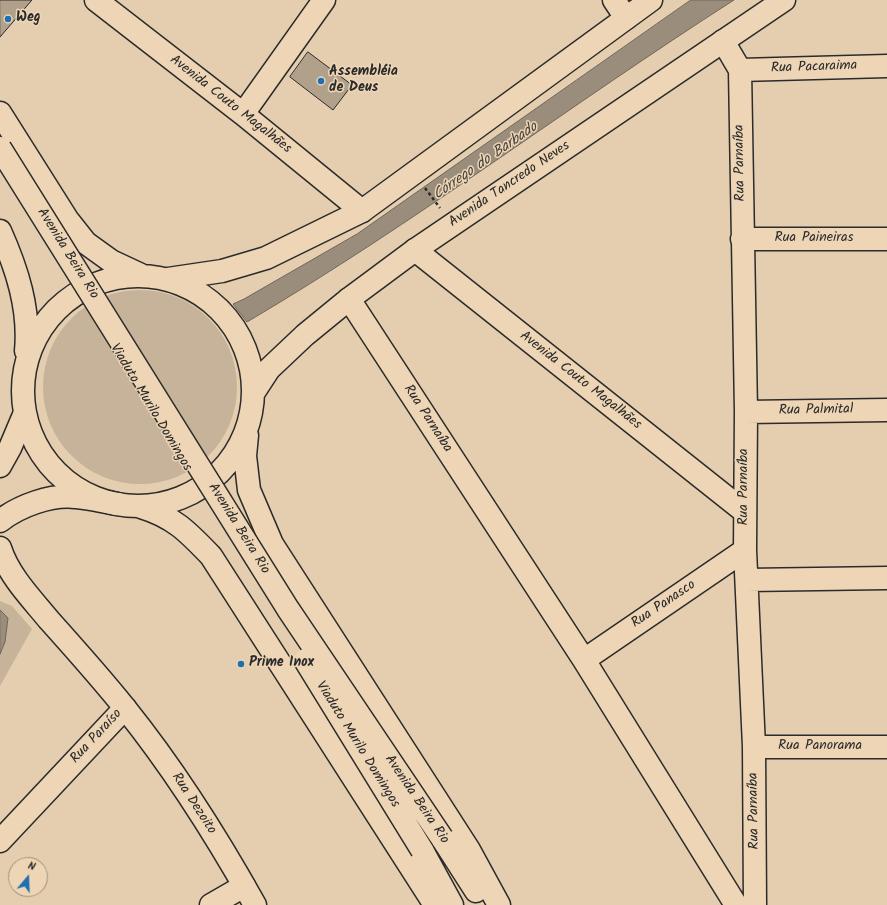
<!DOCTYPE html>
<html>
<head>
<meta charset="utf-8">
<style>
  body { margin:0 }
  #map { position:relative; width:887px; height:905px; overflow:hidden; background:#e5ceaf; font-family:Kalam,sans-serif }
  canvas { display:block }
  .north { position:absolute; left:8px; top:857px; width:40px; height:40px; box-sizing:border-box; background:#edd5b5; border:1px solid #9f917e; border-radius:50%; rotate:19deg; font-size:11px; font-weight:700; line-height:16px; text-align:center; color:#2b2b2b }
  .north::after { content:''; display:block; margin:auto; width:14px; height:18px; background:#1f6fb2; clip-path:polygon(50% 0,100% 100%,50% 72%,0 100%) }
</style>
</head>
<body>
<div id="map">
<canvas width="887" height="905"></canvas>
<div class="north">N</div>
</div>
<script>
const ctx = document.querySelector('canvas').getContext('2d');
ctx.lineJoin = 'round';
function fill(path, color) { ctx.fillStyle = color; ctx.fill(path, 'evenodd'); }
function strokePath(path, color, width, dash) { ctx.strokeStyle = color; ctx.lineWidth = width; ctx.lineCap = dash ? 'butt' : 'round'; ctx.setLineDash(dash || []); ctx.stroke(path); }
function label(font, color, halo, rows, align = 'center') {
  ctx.font = font + ' Kalam,sans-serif'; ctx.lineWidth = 3; ctx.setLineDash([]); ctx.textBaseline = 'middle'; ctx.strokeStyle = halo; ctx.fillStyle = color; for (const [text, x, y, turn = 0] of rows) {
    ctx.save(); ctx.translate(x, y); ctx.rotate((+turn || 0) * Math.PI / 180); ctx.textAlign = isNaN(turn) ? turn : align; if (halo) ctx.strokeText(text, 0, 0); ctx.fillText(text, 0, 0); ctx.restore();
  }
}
fill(new Path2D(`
  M43 387a97 97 0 1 1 194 0a97 97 0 1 1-194 0Z
  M0,601L12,606L32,629L0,686Z`), '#c7b39a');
const water = new Path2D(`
  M691,0H734C570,105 415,223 247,322L233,304L244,299L357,234Z
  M0,610L8,618L5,642L0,654Z`);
fill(water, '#9b8d7b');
strokePath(water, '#6e665b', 1);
const building = new Path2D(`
  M0,0H32L0,37Z
  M308,52L352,85L333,110L290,77Z`);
fill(building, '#b1a08a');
strokePath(building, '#2b2b2b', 1);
const street = new Path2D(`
  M96,0L243,114L362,211
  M614,0L626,18
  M723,41L740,70L746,412L745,550L754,747L755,905
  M740,70L887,66
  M243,114L324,0
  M742,239H887
  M415,250L745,512
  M349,299L584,660L736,905
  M746,412L887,410
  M747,580L887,578
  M584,660L745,550
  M754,747H887
  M0,841L125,708
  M211,905L244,886`);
const secondary = new Path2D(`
  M0,466L10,448L24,415
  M0,521C19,506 51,494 76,497C90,498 104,502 118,504
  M0,548C9,576 31,598 49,620C75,649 101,678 125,708C174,769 217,837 255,905`);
const primary = new Path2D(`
  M0,113L67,219L86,243L111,261L141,275
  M0,231C17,269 30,309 26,351
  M23 391a115 115 0 1 1 230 0a115 115 0 1 1-230 0Z
  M168,279L222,271L266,258L362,211L651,0
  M254,392L269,369L305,335L349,299L415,250L784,0
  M247,435L245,456L249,490L272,544L469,850L499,905
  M141,507C174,517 188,532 211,556L435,905
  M442,838L476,891
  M422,850L452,905`);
strokePath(street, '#2b2b2b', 25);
strokePath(secondary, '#2b2b2b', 25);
strokePath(primary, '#2b2b2b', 25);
strokePath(new Path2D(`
  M425,188L440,208`), '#2b2b2b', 2.5, [3, 3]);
strokePath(street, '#edd5b5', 22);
strokePath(secondary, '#edd5b5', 22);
strokePath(primary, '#edd5b5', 22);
const primaryBridge = new Path2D(`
  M0,148L288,609L442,838
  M305,660L422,850`);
strokePath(primaryBridge, '#2b2b2b', 25, []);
strokePath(primaryBridge, '#edd5b5', 22);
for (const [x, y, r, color] of [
  [8,19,4,"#1f6fb2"],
  [321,81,4,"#1f6fb2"],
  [241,664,4,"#1f6fb2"]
]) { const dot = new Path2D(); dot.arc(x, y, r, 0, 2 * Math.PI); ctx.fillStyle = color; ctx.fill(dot); strokePath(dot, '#edd5b5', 1.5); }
label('bold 14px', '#2b2b2b', '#edd5b5', [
  ["Weg",16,19],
  ["Assembléia",329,73],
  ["de Deus",329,89],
  ["Prime Inox",249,664]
], 'left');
label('14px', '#2b2b2b', '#edd5b5', [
  ["Rua Pacaraima",814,68,-2],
  ["Avenida Couto Magalhães",230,105,38],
  ["Rua Parnaíba",741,163,-91],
  ["Avenida Tancredo Neves",510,185,-34],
  ["Rua Paineiras",814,239],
  ["Avenida Beira Rio",67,254,58],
  ["Avenida Couto Magalhães",580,381,38],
  ["Viaduto Murilo Domingos",150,408,59],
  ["Rua Palmital",816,411,-1],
  ["Rua Parnaíba",427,419,57],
  ["Rua Parnaíba",745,487,-90],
  ["Avenida Beira Rio",238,529,58],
  ["Rua Panasco",664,605,-34],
  ["Rua Paraíso",97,737,-47],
  ["Viaduto Murilo Domingos",357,745,58],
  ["Rua Panorama",820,747],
  ["Avenida Beira Rio",416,800,56],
  ["Rua Dezoito",193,804,57],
  ["Rua Parnaíba",755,811,-91]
]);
label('italic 15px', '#47443f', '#edd5b5', [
  ["Córrego do Barbado",486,162,-35]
]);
</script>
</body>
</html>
